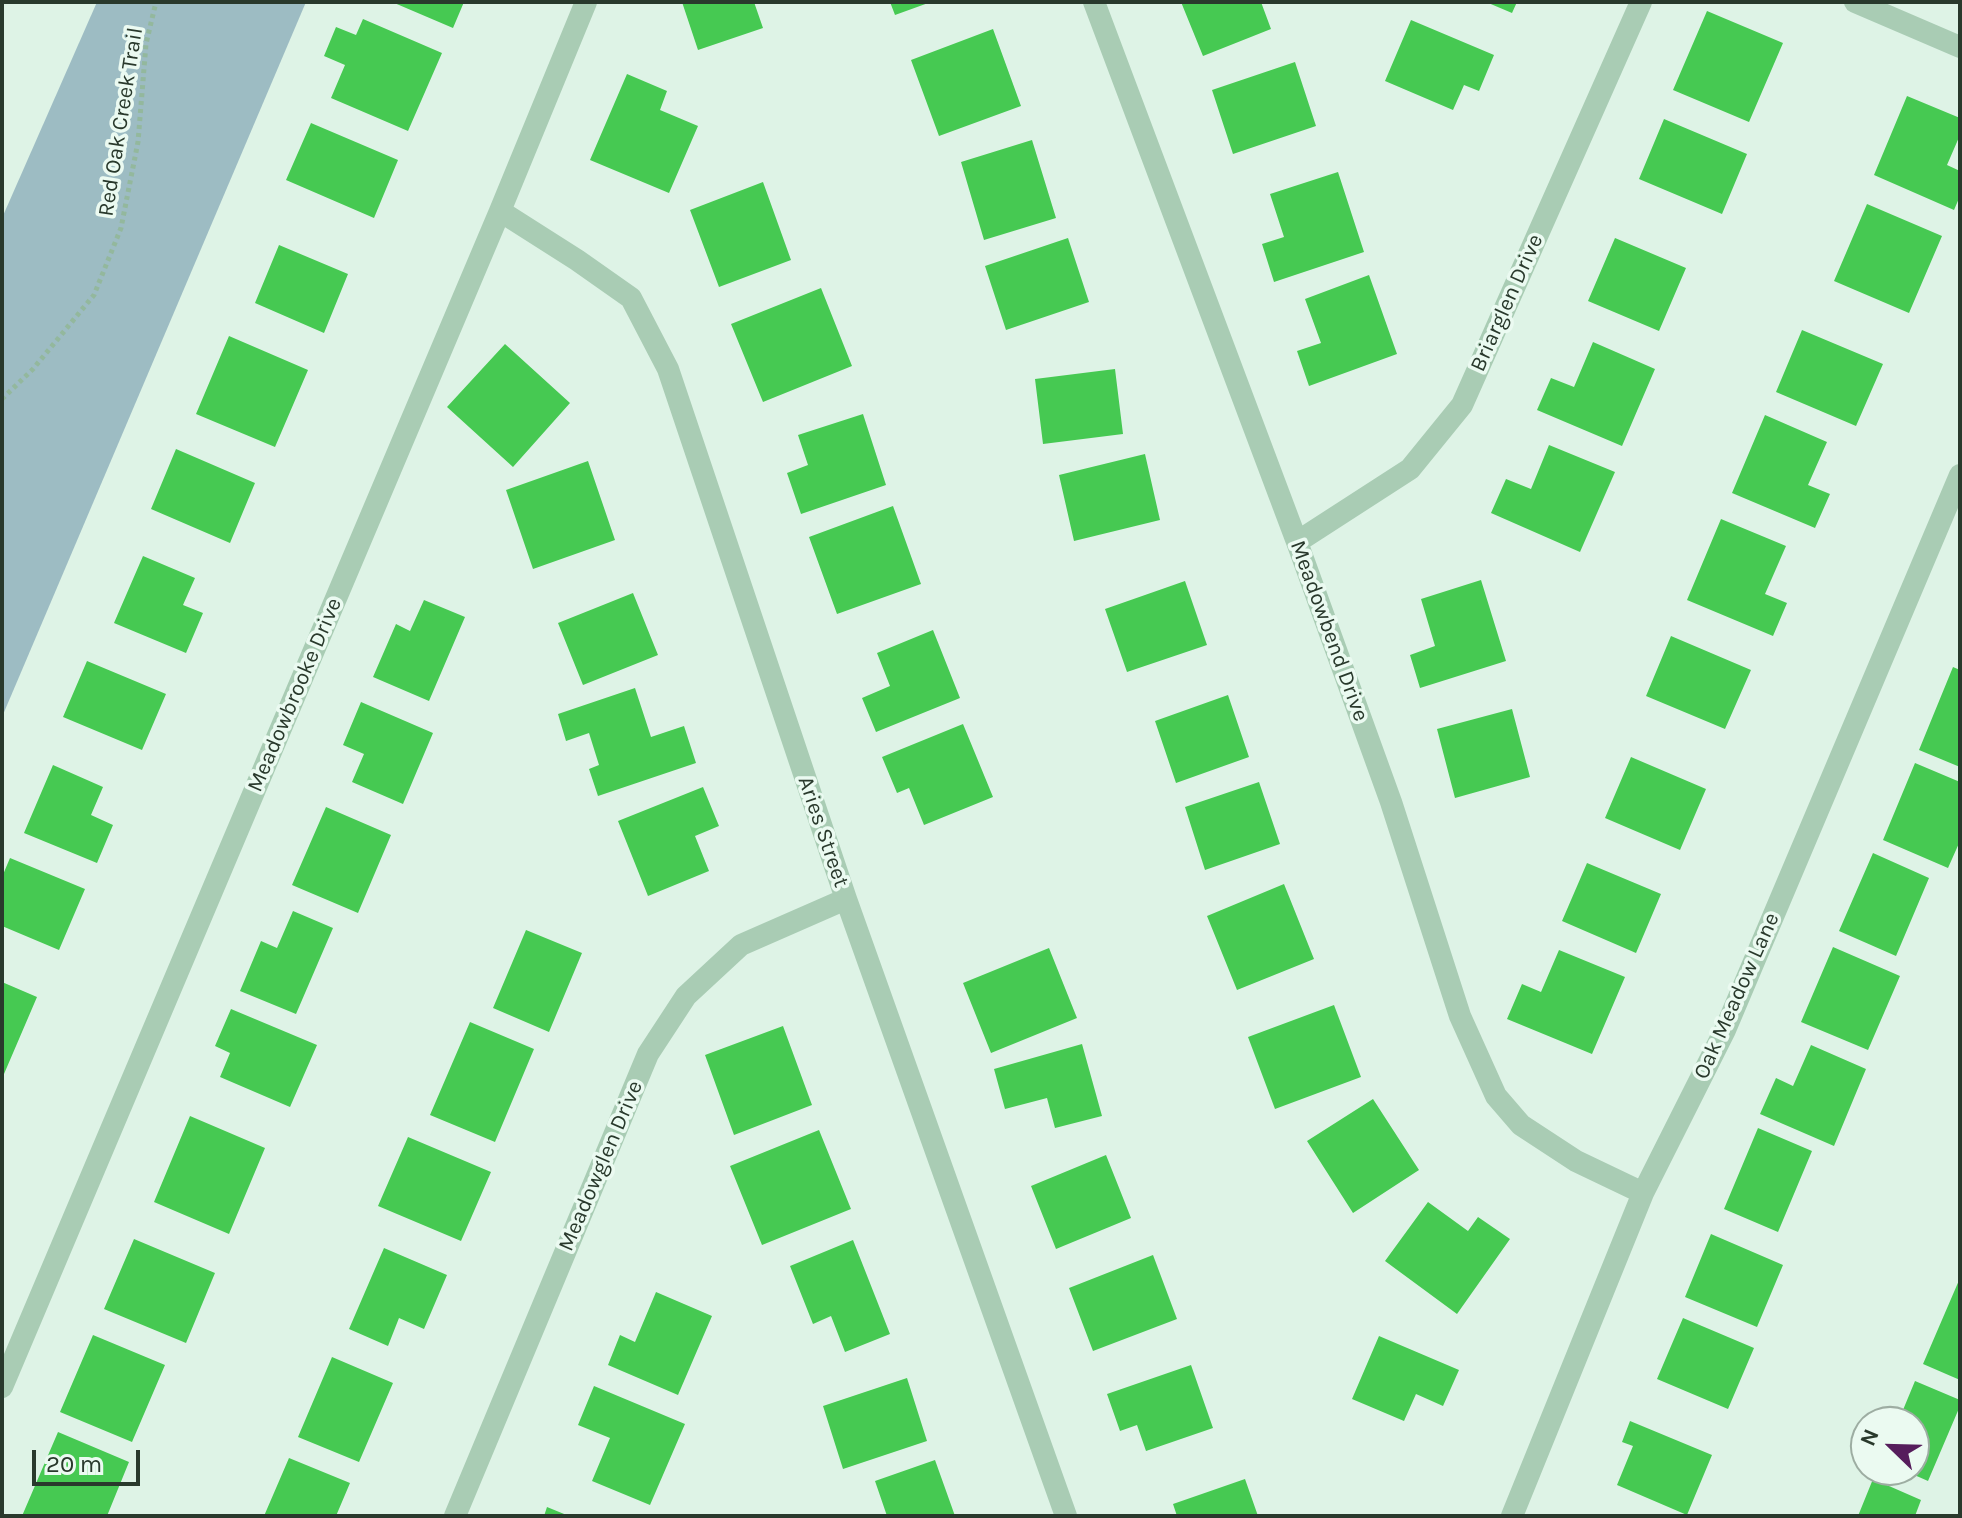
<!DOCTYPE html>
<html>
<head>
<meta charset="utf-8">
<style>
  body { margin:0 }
  #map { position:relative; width:1962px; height:1518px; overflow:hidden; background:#def3e6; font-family:Karla,sans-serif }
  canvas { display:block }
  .frame { position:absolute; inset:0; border:4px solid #29392c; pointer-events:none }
  .north { position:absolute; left:1850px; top:1406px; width:80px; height:80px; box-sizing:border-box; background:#ebfaf1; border:2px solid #9dada2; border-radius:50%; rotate:293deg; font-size:22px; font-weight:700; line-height:32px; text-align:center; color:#29392c }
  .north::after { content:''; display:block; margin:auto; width:28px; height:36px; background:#561d5c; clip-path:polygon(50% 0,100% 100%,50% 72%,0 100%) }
  .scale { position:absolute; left:32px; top:1450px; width:108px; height:36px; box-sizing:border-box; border:4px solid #29392c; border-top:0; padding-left:10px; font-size:24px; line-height:28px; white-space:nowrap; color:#29392c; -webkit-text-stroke:6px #ebfaf1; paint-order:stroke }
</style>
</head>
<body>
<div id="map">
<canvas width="1962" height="1518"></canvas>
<div class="frame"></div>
<div class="north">N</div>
<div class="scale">20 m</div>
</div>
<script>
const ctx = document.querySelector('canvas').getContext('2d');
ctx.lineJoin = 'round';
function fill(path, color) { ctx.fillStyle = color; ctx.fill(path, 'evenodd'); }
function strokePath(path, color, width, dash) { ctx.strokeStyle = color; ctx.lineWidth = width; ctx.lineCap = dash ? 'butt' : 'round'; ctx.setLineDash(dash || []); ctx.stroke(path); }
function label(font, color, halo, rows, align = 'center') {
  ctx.font = font + ' Karla,sans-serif'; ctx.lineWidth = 7; ctx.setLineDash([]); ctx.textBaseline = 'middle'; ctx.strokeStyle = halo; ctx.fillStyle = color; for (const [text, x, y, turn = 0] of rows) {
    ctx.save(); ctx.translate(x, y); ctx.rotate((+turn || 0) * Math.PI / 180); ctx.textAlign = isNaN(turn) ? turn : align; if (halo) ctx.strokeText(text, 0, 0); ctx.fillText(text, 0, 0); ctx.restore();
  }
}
fill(new Path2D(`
  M97,2H306L2,717V218Z`), '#9dbcc3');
fill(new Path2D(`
  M392,2H464L453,28Z
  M682,2H754L763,28L698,50Z
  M890,2H931L895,15Z
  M1181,2H1261L1271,29L1203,56Z
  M1486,2H1517L1512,13Z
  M1707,11L1783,43L1749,122L1673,90Z
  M363,19L442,53L408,131L331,98L345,65L324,56L336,27L356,35Z
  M1411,20L1494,55L1479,91L1464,85L1453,110L1385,81Z
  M993,29L1021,106L939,136L911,60Z
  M1295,62L1316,126L1233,154L1212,90Z
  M627,74L667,91L660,110L698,126L669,193L590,160Z
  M1907,96L1960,118V135L1947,165L1960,171V196L1954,210L1874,175Z
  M1664,119L1747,154L1722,214L1639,179Z
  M311,123L398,160L374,218L286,180Z
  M1032,140L1056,218L984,240L961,162Z
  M1338,172L1364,252L1274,282L1262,244L1284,237L1270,194Z
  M763,182L791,260L719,287L690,210Z
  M1867,204L1942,236L1909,313L1834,281Z
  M1068,238L1089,302L1006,330L985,266Z
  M1615,238L1686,268L1659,331L1588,301Z
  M279,245L348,274L324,333L255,303Z
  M1369,275L1397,354L1309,386L1297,351L1321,343L1305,299Z
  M821,288L852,366L763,402L731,324Z
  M1802,330L1883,364L1856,426L1776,392Z
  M229,336L308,370L275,447L196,414Z
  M1593,342L1655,369L1622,446L1537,410L1551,378L1574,387Z
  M505,344L570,403L513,467L447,407Z
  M1115,369L1123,434L1043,444L1035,379Z
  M863,414L886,485L801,514L787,473L808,465L798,435Z
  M1765,415L1827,442L1808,485L1830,494L1815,528L1732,493Z
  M1549,445L1615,472L1580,552L1491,513L1506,479L1531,489Z
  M176,449L255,483L230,543L151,509Z
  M1145,454L1160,520L1074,541L1059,475Z
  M588,461L615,540L533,569L506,490Z
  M893,506L921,584L837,614L809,537Z
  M1721,519L1786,546L1765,594L1787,603L1773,636L1687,600Z
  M143,556L195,578L183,605L203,613L186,653L114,623Z
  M1481,580L1506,661L1420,688L1410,655L1435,646L1421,599Z
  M1185,581L1207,645L1127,672L1105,609Z
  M633,593L658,655L583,685L558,623Z
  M424,600L465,617L429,701L373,677L396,624L410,631Z
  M933,630L960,698L876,732L862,698L890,686L877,653Z
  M1671,636L1751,670L1725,729L1646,696Z
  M87,661L166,694L142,750L63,717Z
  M1953,667L1960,670V767L1919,750Z
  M635,688L651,737L684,726L696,763L598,796L589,769L599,765L589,733L566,741L558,714Z
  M1228,695L1249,757L1176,783L1155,721Z
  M361,702L433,733L403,804L352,782L364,754L343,745Z
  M1512,709L1530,777L1455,798L1437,729Z
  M963,724L993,797L924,825L909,788L897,793L882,757Z
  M1631,757L1706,789L1680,850L1605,818Z
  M1915,763L1960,782V841L1948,868L1883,840Z
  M53,765L103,787L91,815L113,825L97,863L24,833Z
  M1259,782L1280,844L1205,870L1185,807Z
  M703,787L719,826L695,836L709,871L648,896L618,821Z
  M326,807L391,835L358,913L292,885Z
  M1873,853L1929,878L1896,956L1839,931Z
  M10,858L85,889L59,950L2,926V877Z
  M1587,863L1661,894L1636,953L1562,921Z
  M1284,884L1314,959L1237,990L1207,916Z
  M293,911L333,928L296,1014L240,991L261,941L277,948Z
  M526,930L582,953L549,1032L493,1008Z
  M1833,947L1900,976L1868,1050L1801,1022Z
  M1049,948L1077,1018L991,1053L963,983Z
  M1559,950L1625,977L1592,1054L1507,1019L1522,984L1541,992Z
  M2,982L37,997L4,1074L2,1073Z
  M1334,1005L1361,1077L1275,1109L1248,1037Z
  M231,1009L317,1045L290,1107L220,1077L230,1053L215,1046Z
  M470,1022L534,1049L495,1142L430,1115Z
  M783,1026L812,1105L734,1135L705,1055Z
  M1082,1044L1102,1116L1055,1128L1047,1098L1005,1109L994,1069Z
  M1811,1045L1866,1069L1834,1146L1760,1114L1776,1078L1793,1086Z
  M1373,1099L1419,1170L1353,1213L1307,1141Z
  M190,1116L265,1148L229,1234L154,1202Z
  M1758,1128L1812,1151L1778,1232L1724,1209Z
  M819,1130L851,1209L762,1245L730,1166Z
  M408,1137L491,1172L461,1241L378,1206Z
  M1106,1155L1131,1218L1056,1249L1031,1186Z
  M1428,1202L1468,1231L1478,1217L1510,1239L1457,1314L1385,1261Z
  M1711,1234L1783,1265L1757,1327L1685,1297Z
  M134,1239L215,1273L186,1343L104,1309Z
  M853,1240L890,1334L845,1352L831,1316L813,1324L790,1266Z
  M384,1248L447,1275L424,1329L399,1318L388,1346L349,1329Z
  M1153,1255L1177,1319L1093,1351L1069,1288Z
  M1960,1278V1380L1923,1364Z
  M656,1292L712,1316L678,1395L608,1365L620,1335L635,1342Z
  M1683,1318L1754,1348L1728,1409L1657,1379Z
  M93,1335L165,1365L132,1442L60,1412Z
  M1379,1336L1459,1370L1443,1406L1416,1394L1404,1421L1352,1399Z
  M332,1357L393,1383L359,1462L298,1437Z
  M1191,1365L1213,1428L1146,1451L1137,1425L1120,1431L1107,1394Z
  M907,1378L927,1441L843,1469L823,1406Z
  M1915,1381L1960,1400V1406L1928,1481L1903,1470H1914V1422H1898Z
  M594,1386L685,1424L650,1505L592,1481L610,1438L578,1425Z
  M1630,1421L1712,1455L1687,1515L1617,1485L1633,1446L1622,1442Z
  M58,1432L129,1462L107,1516H22Z
  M289,1458L350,1483L336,1516H264Z
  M935,1460L955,1516H887L875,1481Z
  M1245,1479L1258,1516H1177L1173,1504Z
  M1873,1479L1921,1500L1915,1516H1858Z
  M547,1507L569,1516H544Z`), '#46c952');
strokePath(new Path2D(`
  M2,399L33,369L94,295L121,228L138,142L146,44L156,2`), '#93b89d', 5, [4, 4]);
strokePath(new Path2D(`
  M1094,2L1297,542L1391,802L1460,1016L1496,1096L1521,1125L1576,1161L1643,1193
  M1855,2L1960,47
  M500,211L577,260L631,298L668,369L846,899L1066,1516
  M1297,542L1410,469L1462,405L1641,2
  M2,1387L500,211L586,2
  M455,1516L648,1054L686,996L741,945L846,899
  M1512,1516L1643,1193L1725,1030L1960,475`), '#a9ccb4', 22);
label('22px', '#29392c', '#ebfaf1', [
  ["Red Oak Creek Trail",121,122,-81],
  ["Briarglen Drive",1507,303,-66],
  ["Meadowbend Drive",1329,631,70],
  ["Meadowbrooke Drive",295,695,-67],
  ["Aries Street",823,832,71],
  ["Oak Meadow Lane",1737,996,-66],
  ["Meadowglen Drive",601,1166,-67]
]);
</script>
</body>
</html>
